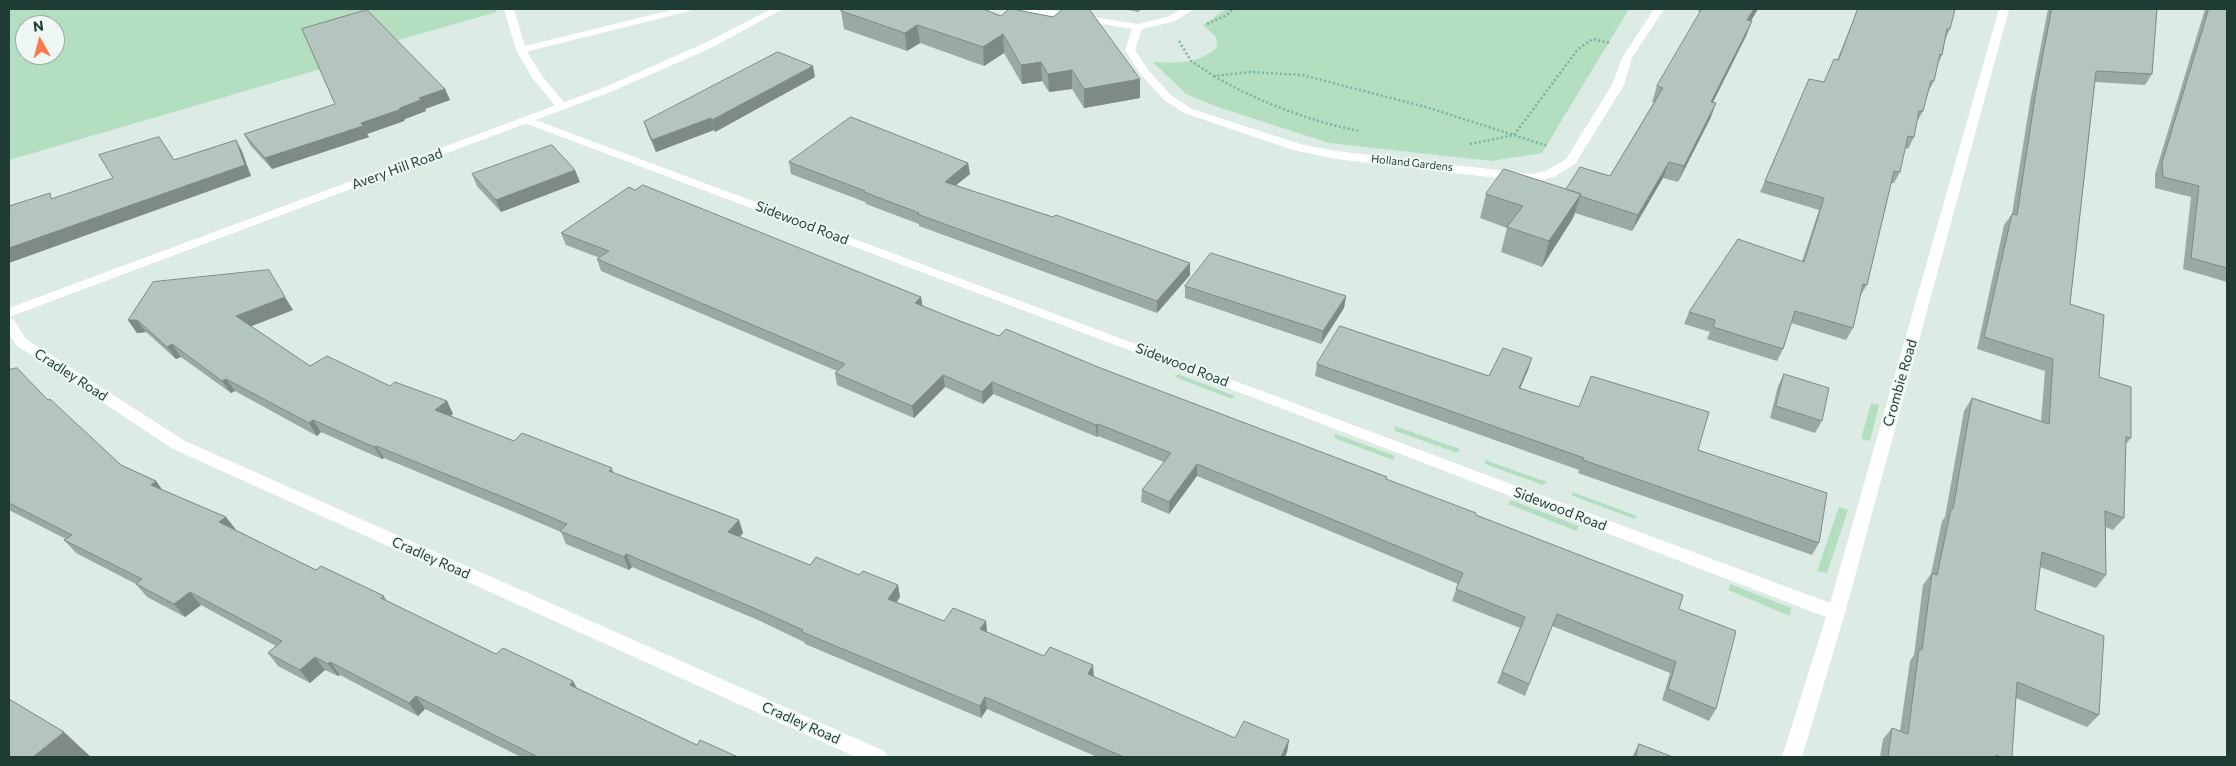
<!DOCTYPE html>
<html>
<head>
<meta charset="utf-8">
<style>
  body { margin:0 }
  #map { position:relative; width:2236px; height:766px; overflow:hidden; background:#ddebe5; font-family:Commissioner,sans-serif }
  canvas { display:block }
  .frame { position:absolute; inset:0; border:10px solid #1e3b34; pointer-events:none }
  .north { position:absolute; left:15px; top:15px; width:50px; height:50px; box-sizing:border-box; background:#eef7f3; border:1px solid #9baca7; border-radius:50%; rotate:353deg; font-size:14px; font-weight:700; line-height:20px; text-align:center; color:#1e3b34 }
  .north::after { content:''; display:block; margin:auto; width:18px; height:22px; background:#fc794a; clip-path:polygon(50% 0,100% 100%,50% 72%,0 100%) }
</style>
</head>
<body>
<div id="map">
<canvas width="2236" height="766"></canvas>
<div class="frame"></div>
<div class="north">N</div>
</div>
<script>
const ctx = document.querySelector('canvas').getContext('2d');
ctx.lineJoin = 'round';
function fill(path, color) { ctx.fillStyle = color; ctx.fill(path, 'evenodd'); }
function strokePath(path, color, width, dash) { ctx.strokeStyle = color; ctx.lineWidth = width; ctx.lineCap = dash ? 'butt' : 'round'; ctx.setLineDash(dash || []); ctx.stroke(path); }
function label(font, color, halo, rows, align = 'center') {
  ctx.font = font + ' Commissioner,sans-serif'; ctx.lineWidth = 4; ctx.setLineDash([]); ctx.textBaseline = 'middle'; ctx.strokeStyle = halo; ctx.fillStyle = color; for (const [text, x, y, turn = 0] of rows) {
    ctx.save(); ctx.translate(x, y); ctx.rotate((+turn || 0) * Math.PI / 180); ctx.textAlign = isNaN(turn) ? turn : align; if (halo) ctx.strokeText(text, 0, 0); ctx.fillText(text, 0, 0); ctx.restore();
  }
}
fill(new Path2D(`
  M9,9H496L497,12L321,62L324,68L9,160ZM25,25H55V55H25Z
  M1226,9H1629L1542,153L1491,161L1329,143L1218,107L1186,94L1153,62C1181,63 1193,65 1217,48L1216,37L1203,25Z
  M1178,374L1235,396L1232,399L1175,377Z
  M1871,403L1879,405L1870,441L1861,439Z
  M1395,426L1460,449L1458,453L1395,431Z
  M1336,434L1395,456L1393,460L1334,438Z
  M1485,460L1547,482L1543,485L1485,464Z
  M1572,492L1637,516L1635,519L1573,496Z
  M1511,500L1579,526L1576,531L1508,504Z
  M1839,507L1848,510L1827,573L1817,571Z
  M1730,584L1791,608L1790,616L1728,590Z`), '#b4dec0');
strokePath(new Path2D(`
  M1207,24L1227,15L1233,9
  M1179,41L1191,61L1214,76L1251,72L1302,75L1426,107L1548,146
  M1214,76C1254,100 1314,123 1360,131
  M1470,144L1514,135L1578,49L1593,39L1609,43`), '#7bb1a1', 2.5, [2, 2.5]);
fill(new Path2D(`
  M675,9H691L690,11L521,53L516,50L517,48Z`), '#fff');
fill(new Path2D(`
  M504,9H514L526,50L542,76L568,107L566,109H558L533,79L516,50Z
  M1023,9H1045L1138,24L1167,17L1182,9H1194L1175,21L1142,29L1135,50L1149,71L1172,96L1192,109L1300,144L1336,151L1531,174L1546,171L1566,159L1612,85L1622,58L1654,9H1664L1632,58L1624,85L1575,164L1554,177L1531,182L1336,159L1293,150L1184,113L1164,100L1141,75L1125,50L1132,29L1028,12Z
  M1999,9H2009L1845,613L1802,757H1782L1826,617L1142,355L522,122L520,120L522,118H530L1830,603Z
  M9,318L14,320L26,339L185,441L884,751L887,757H856L173,449L16,345L9,334Z`), '#fff');
fill(new Path2D(`
  M771,9H783L713,47L613,91L9,317V308L605,87L705,43Z`), '#fff');
fill(new Path2D(`
  M983,9L1140,79V98L1084,108L1072,89L1049,92L1042,81L1022,84L1004,53L984,66L920,43L907,51L844,29L841,11Z
  M1123,9H1142L1138,12Z
  M1698,9H1758L1751,21L1746,36L1713,102L1716,103L1710,119L1678,182L1663,178L1632,231L1575,213L1573,218L1542,267L1501,252L1507,228L1480,218L1486,194L1566,189L1610,176L1654,102H1652L1657,86L1701,12L1698,11Z
  M1858,9H1956L1953,15L1950,29L1945,40L1942,55L1938,64L1934,81L1928,92L1923,111L1917,122L1914,137L1908,149L1905,148L1900,172L1894,183H1891L1867,285L1860,296L1853,328L1846,340L1791,323L1783,349L1777,361L1707,339L1710,332L1684,324L1689,312L1802,261L1819,210L1760,192L1809,79L1824,82L1837,60Z
  M2048,9H2157L2152,74L2145,85L2095,82L2070,304L2099,377L2131,438L2126,444L2124,518L2113,530L2106,527V575L2096,588L2040,567L2035,610L2099,715L2087,727L2016,698L2012,757H1880L1883,739L1892,728L1900,731L1910,661L1914,655L1923,585L1931,574L1942,521L1945,517L1964,411L1972,398L2041,421L2045,371L1977,349L2004,225L2012,214L2030,102Z
  M2205,9H2227V282L2183,269L2191,197L2155,188V174Z
  M815,77L715,132L714,130L656,152L648,134L644,122Z
  M445,89L450,100L425,109L426,111L405,119L404,121L367,134L369,137L272,169L250,145L244,134Z
  M789,162L968,163L970,174L956,185L1190,275L1157,313L919,226V224L866,204L865,202L791,174Z
  M472,174L580,182L501,212L477,186Z
  M561,233L921,297L922,306L960,321L999,336L1103,369L1386,479L1476,515L1679,609L1716,709L1709,721L1662,700L1670,673L1552,626L1525,696L1497,683L1520,628L1452,601L1458,584L1197,476L1169,514L1141,502L1142,490L1164,462L1098,436L1097,437L993,394L983,404L945,387L914,418L837,385L835,373L837,371L601,271L597,259L600,258L566,245Z
  M1185,286L1346,296L1344,308L1321,344L1185,298Z
  M293,310L251,326L310,366L447,401L453,414L450,416L514,441L612,468L614,473L739,520L743,533L739,537L810,565L859,575L898,585L900,597L897,602L944,621H986L987,632L1094,677L1235,738L1289,740L1287,752L1285,757H1097L987,709L981,718L805,644L804,642L758,620L632,567L629,570L566,544L561,532L519,514L384,458L382,459L321,432L317,436L235,391L231,393L181,357L176,359L146,332L137,333L128,320Z
  M1532,358L1528,370L1520,388L1698,450L1819,543L1812,555L1578,473L1579,470L1315,376L1317,364L1489,376Z
  M9,370L48,400L121,465L156,481L162,490L226,517L236,530L316,570L384,596L387,601L496,654L573,681L576,688L697,745L738,757H521L425,709L418,716L340,675L338,676L325,670L310,683L278,666L268,653L276,646L201,605L185,617L147,597L136,584L76,553L64,540L66,539L9,510Z
  M1784,374L1822,421L1815,433L1770,418L1778,386Z
  M1639,744L1673,757H1632Z`), '#9aa9a3');
fill(new Path2D(`
  M1754,9H1758L1742,35L1747,20Z
  M1752,21L1746,36L1705,118L1711,102Z
  M917,25L920,43L907,51L905,33Z
  M1003,34L1004,53L984,66L983,47Z
  M1041,62L1042,81L1022,84L1021,65Z
  M813,66L815,77L715,132L712,120Z
  M1072,70V89L1049,92L1048,74Z
  M1140,79V98L1084,108V89Z
  M445,89L450,100L425,109L426,111L405,119L404,121L367,134L369,137L272,169L265,158L361,123L400,108L419,98Z
  M1716,103L1710,119L1678,182L1684,166Z
  M711,118L714,130L656,152L652,140Z
  M236,140L242,151L251,176L9,263V248Z
  M1669,162L1663,178L1632,231L1638,215Z
  M968,163L970,174L946,193L945,182Z
  M575,170L580,182L501,212L496,200Z
  M1581,194L1573,218L1542,267L1549,241Z
  M1190,263V275L1157,313V301Z
  M1346,296L1344,308L1321,344L1323,331Z
  M285,297L293,310L244,329L236,316Z
  M921,297L923,309L915,303Z
  M128,320H137L146,332L137,333Z
  M172,344L181,357L176,359L167,347Z
  M1532,358L1528,370L1515,400L1519,388Z
  M943,375L945,387L914,418L912,406Z
  M226,379L235,391L231,393L222,381Z
  M992,382L993,394L983,404L982,392Z
  M447,401L453,414L442,423L435,410Z
  M313,420L321,432L317,436L309,423Z
  M1098,424V436L1097,437L1096,425Z
  M376,446L384,458L382,459L374,447Z
  M1197,464V476L1169,514V502Z
  M156,481L166,495L151,485Z
  M226,517L236,530L219,522Z
  M739,520L743,533L732,545L728,532Z
  M626,554L632,567L629,570L624,557Z
  M898,585L900,597L890,611L888,599Z
  M190,592L201,605L185,617L174,604Z
  M986,621L987,633L980,629Z
  M315,657L325,670L310,683L300,670Z
  M330,662L340,675L338,676L328,664Z
  M1093,665L1094,677L1088,674Z
  M573,681L580,694L570,685Z
  M416,696L425,709L418,716L409,703Z
  M985,697L987,709L981,718L980,706Z
  M64,732L91,757H33Z
  M1289,740L1287,752L1285,757H1281Z`), '#7d8a85');
const building = new Path2D(`
  M845,9H983L1001,16L1009,9H1012L1053,17L1063,9H1089L1140,79L1084,89L1072,70L1048,74L1041,62L1021,65L1003,34L983,47L917,25L905,33L841,11Z
  M1702,9H1754L1747,20L1752,21L1711,102L1716,103L1684,166L1669,162L1638,215L1580,196L1581,194L1566,189L1580,167L1610,176L1663,88L1657,86Z
  M1858,9H1955L1950,29H1947L1942,55L1940,54L1934,81H1931L1923,111H1919L1914,137L1908,136L1900,172L1894,171L1867,285L1863,284L1853,328L1795,311L1783,349L1713,327L1715,320L1689,312L1738,239L1804,262L1824,198L1765,181L1809,79L1824,82L1834,59L1838,60Z
  M2052,9H2157L2152,74L2096,71L2070,304L2104,315L2099,377L2131,387V438L2126,437L2124,518L2105,511L2106,575L2042,552L2035,610L2104,636L2099,715L2017,682L2012,757H2001L1996,755V757H1888L1892,728L1908,734L1919,649L1922,650L1932,573L1937,575L1951,509H1953L1972,398L2049,424L2053,359L1984,337L2012,214L2017,215L2036,91Z
  M2209,9H2227V268L2191,258L2199,186L2163,177L2162,163Z
  M367,10L445,89L419,98L421,100L400,108L399,110L361,123L363,126L265,158L244,134L335,104L302,29Z
  M778,52L813,66L712,120L711,118L652,140L644,122Z
  M851,117L968,163L945,182L1053,217L1056,215L1190,263L1157,301L917,214L919,213L864,192L865,191L789,162Z
  M159,137L174,160L236,140L245,165L9,248V212L10,211L9,206L50,193L51,199L113,178L99,155Z
  M552,145L575,170L496,200L472,174Z
  M1504,169L1581,194L1549,241L1507,227L1523,206L1486,194Z
  M643,185L921,297L915,303L960,321L999,336L1006,329L1103,369L1387,477L1386,479L1476,513V515L1683,595L1679,609L1736,631L1716,709L1668,689L1676,662L1557,614L1529,684L1502,672L1525,617L1456,589L1463,573L1197,464L1169,502L1142,490L1171,453L1098,424L1096,425L992,382L982,392L943,375L912,406L835,373L845,364L597,259L609,251L561,233L629,187L635,190Z
  M1211,253L1346,296L1323,331L1185,286Z
  M269,270L285,297L236,316L310,366L327,356L390,386L395,382L447,401L435,410L514,441L522,433L612,468L609,471L739,520L728,532L810,565L816,557L859,575L863,571L898,585L888,599L944,621L953,608L986,621L980,629L1044,656L1050,647L1093,665L1088,674L1235,738L1244,721L1289,740L1281,757H1124L985,697L980,706L802,632L803,630L754,608L626,554L624,557L560,531L567,524L513,501L376,446L374,447L313,420L309,423L226,379L222,381L172,344L167,347L137,320H128L153,282Z
  M1340,326L1489,376L1503,348L1532,358L1519,388L1579,407L1591,376L1709,412L1698,450L1827,493L1819,543L1583,460L1584,458L1317,364Z
  M17,368L48,400L50,399L121,465L156,481L151,485L226,517L219,522L316,570L321,566L384,596L381,598L496,654L503,648L573,681L570,685L634,715L697,745L700,740L738,757H538L416,696L409,703L330,662L328,664L315,657L300,670L268,653L282,641L190,592L174,604L136,584L142,579L64,540L72,535L9,503V370Z
  M1784,374L1829,388L1822,421L1776,406Z
  M9,699L64,732L33,757H9Z
  M1639,744L1673,757H1636Z`);
fill(building, '#b3c5be');
strokePath(building, '#7d8a85', 1);
label('11px', '#1e3b34', '#eef7f3', [
  ["Holland Gardens",1412,163,6]
]);
label('14px', '#1e3b34', '#eef7f3', [
  ["Avery Hill Road",397,169,-20],
  ["Sidewood Road",802,223,21],
  ["Sidewood Road",1182,365,21],
  ["Cradley Road",71,375,33],
  ["Crombie Road",1900,383,-74],
  ["Sidewood Road",1560,509,21],
  ["Cradley Road",431,558,24],
  ["Cradley Road",801,723,24]
]);
</script>
</body>
</html>
